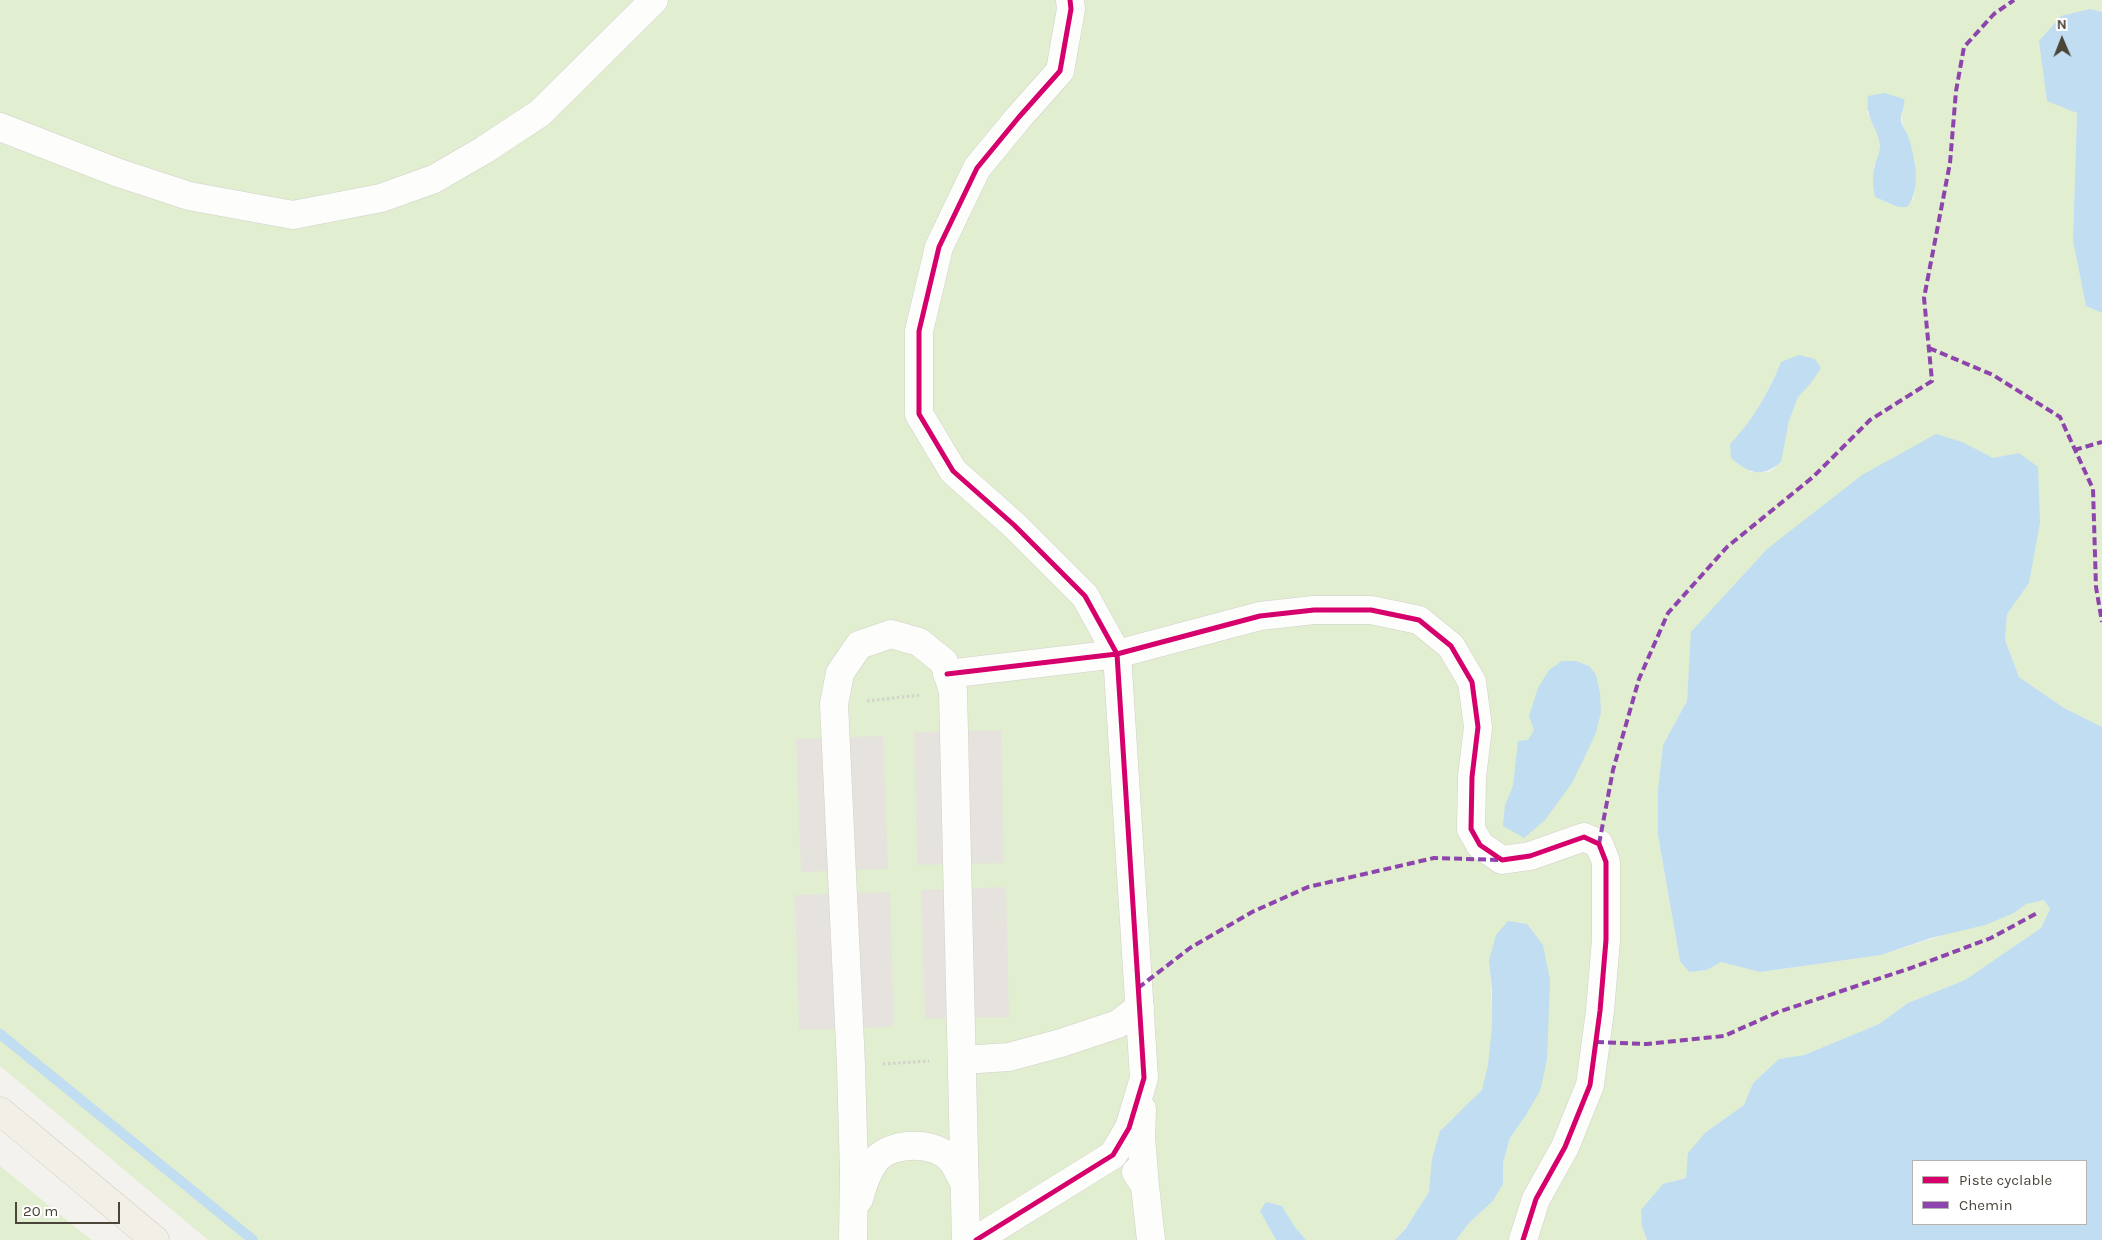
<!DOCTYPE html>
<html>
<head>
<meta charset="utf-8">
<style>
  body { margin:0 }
  #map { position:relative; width:2102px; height:1240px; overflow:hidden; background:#f4f2ee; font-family:Karla,sans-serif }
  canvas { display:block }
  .legend { position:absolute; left:1912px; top:1160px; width:175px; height:65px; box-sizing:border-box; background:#fff; border:1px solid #b7b4b0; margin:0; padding:6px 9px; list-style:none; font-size:15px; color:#4b4439 }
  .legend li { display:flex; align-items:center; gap:10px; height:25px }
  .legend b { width:25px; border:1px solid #b7b4b0 }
  .north { position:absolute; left:2037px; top:15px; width:50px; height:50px; -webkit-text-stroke:4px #fff; paint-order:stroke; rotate:359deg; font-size:14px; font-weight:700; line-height:20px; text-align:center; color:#4b4439 }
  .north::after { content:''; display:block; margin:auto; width:18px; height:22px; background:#4b4439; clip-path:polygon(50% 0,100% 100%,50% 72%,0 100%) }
  .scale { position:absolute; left:15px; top:1202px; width:105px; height:22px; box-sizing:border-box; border:2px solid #4b4439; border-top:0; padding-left:6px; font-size:15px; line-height:18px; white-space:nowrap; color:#4b4439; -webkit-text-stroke:4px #fff; paint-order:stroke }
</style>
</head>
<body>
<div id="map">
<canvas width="2102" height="1240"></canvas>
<ul class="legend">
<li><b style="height:6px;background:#d6006c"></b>Piste cyclable</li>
<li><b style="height:6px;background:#8e44ad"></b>Chemin</li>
</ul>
<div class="north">N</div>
<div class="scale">20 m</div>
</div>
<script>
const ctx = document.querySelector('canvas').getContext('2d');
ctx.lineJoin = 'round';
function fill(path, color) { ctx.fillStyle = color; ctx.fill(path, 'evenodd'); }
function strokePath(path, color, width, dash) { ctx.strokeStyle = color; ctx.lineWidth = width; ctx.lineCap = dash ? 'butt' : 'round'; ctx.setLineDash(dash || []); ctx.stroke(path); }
fill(new Path2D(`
  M0,0H2102V12L2090,9L2077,113L2073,241L2086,306L2102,313V727L2064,708L2019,677L2005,640L2007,614L2029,582L2040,523L2020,453L1993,458L1982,454L1767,549L1692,632L1687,701L1663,745L1658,835L1680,961L1689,972L1707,970L1721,962L1760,972L1881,955L2014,913L2025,904L2044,900L2050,909L2041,928L1965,980L1908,1003L1879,1024L1804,1055L1779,1059L1753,1083L1744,1105L1706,1132L1686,1178L1663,1184L1642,1226L1647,1240H1456L1470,1222L1493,1201L1503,1184V1163L1510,1138L1526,1115L1547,1060V1021L1489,961C1492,993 1496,1062 1482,1090C1474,1105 1444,1121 1440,1134C1432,1153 1433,1170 1429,1190C1427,1202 1404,1230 1395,1240H1306L1295,1227L1282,1206L1260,1211L1276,1240H208L0,1066ZM1905,105C1896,123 1911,140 1914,159C1916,172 1915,186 1914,199L1898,207L1875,197L1874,166L1880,149L1879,137L1866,111ZM1781,362L1811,383L1798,396L1789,421L1781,462L1770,472H1751L1730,444C1753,420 1769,392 1781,362Z
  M0,1166L89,1238L92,1240H0Z`), '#e1eecf');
fill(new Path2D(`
  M1001,730L1004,863L917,865L914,732Z
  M883,736L888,869L801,872L796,739Z
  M1006,887L1009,1017L925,1019L921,890Z
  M890,892L894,1027L799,1030L795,895Z`), '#e6e3df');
fill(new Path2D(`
  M2090,9L2102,12V313L2086,306L2073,241L2077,113L2047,101L2039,41L2061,16Z
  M1884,93L1904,99C1906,107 1900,113 1901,121C1902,126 1906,131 1908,136C1915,157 1922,189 1907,207H1898L1875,197C1873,186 1872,176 1875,165C1876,159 1880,153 1880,146C1878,126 1865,121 1868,96Z
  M1799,355L1815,359L1821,368L1811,383L1798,397L1789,421L1781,462C1762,478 1750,474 1731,458L1730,444C1753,420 1769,392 1781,362Z
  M1936,434L1962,442L1993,458L2019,453L2038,467L2040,523L2029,583L2007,614L2005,640L2019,677L2064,708L2102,727V1240H1647L1642,1226L1641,1210L1663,1184L1686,1178L1688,1153L1706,1132L1744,1105L1753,1083L1779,1059L1804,1055L1879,1024L1908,1003L1965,980L2041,928L2050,909L2044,900L2026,904L2014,913L1985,925L1931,938L1881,955L1760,972L1721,962L1707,970L1689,972L1680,961L1658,835V791L1663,745L1687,701L1691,632L1767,549L1862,475ZM1913,1161H2086V1224H1913Z
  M1562,661H1576L1589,666L1596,675L1600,693L1601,712L1596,733L1572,783L1545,820L1524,838L1503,826L1505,805L1513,786L1518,741L1528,740L1534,730L1529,716L1538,688L1549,670Z
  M1508,921L1527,924L1543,945L1550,980L1547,1060L1540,1091L1526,1115L1510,1138L1503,1163V1184L1493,1201L1470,1222L1456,1240H1395L1406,1228L1429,1192L1432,1159L1440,1131L1482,1090L1488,1065L1492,1026V990L1489,961L1496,935Z
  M1266,1202L1282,1206L1295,1227L1306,1240H1276L1260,1211Z`), '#c0ddf1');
strokePath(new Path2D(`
  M0,1034L253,1240`), '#c0ddf1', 10);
const street = new Path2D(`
  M0,127L116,172L189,196L293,215L381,198L434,179L484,150L540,113L654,0
  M947,674L1117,654L1260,616L1314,610H1371L1419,620L1451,646L1472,682L1478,727L1472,777L1471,829L1480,845L1502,860L1530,856L1584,837L1599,844L1606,862V940L1600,1011L1590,1085L1565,1147L1536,1199L1523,1240
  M962,1060L1009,1057L1061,1043L1118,1024L1140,1007
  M1142,1109L1141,1137L1145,1186
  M1136,1172L1145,1186L1151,1240
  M859,1199C863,1184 867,1171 876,1160C891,1141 937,1141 951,1160C957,1167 960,1176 965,1184
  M853,1240L854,1172L851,1065L834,704L840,673L859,645L891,634L919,642L944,662L953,691L966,1240
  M976,1240L1113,1155L1129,1128L1144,1078L1117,654L1085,596L1014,525L953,471L919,414V331L939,247L977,168L1019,117L1060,71L1071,9L1070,0`);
const primary = new Path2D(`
  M0,1111L155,1240`);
strokePath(street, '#d2d0cb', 29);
strokePath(primary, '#d6cebb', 29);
strokePath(new Path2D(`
  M867,701L920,695
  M883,1064L929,1061`), '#d3d2cc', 3, [2.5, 2.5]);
strokePath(street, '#fdfdfc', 28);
strokePath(primary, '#f2efe6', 28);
strokePath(new Path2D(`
  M1929,348L1993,375L2060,417L2093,489L2096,587L2102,622
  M2074,450L2102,442
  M1599,844L1613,770L1639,679L1668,613L1727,547L1813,477L1870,420L1932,381L1924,298L1950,163L1956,91L1964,47L1994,14L2014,0
  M1138,988L1190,948L1252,912L1308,887L1434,858L1499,860
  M1596,1042L1647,1044L1724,1036L1778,1012L1911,968L1991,938L2037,913`), '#8e44ad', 4, [8, 4]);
strokePath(new Path2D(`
  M947,674L1117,654L1260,616L1314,610H1371L1419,620L1451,646L1472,682L1478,727L1472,777L1471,829L1480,845L1502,860L1530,856L1584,837L1599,844L1606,862V940L1600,1011L1590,1085L1565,1147L1536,1199L1523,1240
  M976,1240L1113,1155L1129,1128L1144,1078L1117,654L1085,596L1014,525L953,471L919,414V331L939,247L977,168L1019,117L1060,71L1071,9L1070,0`), '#d6006c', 5);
</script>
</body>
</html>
